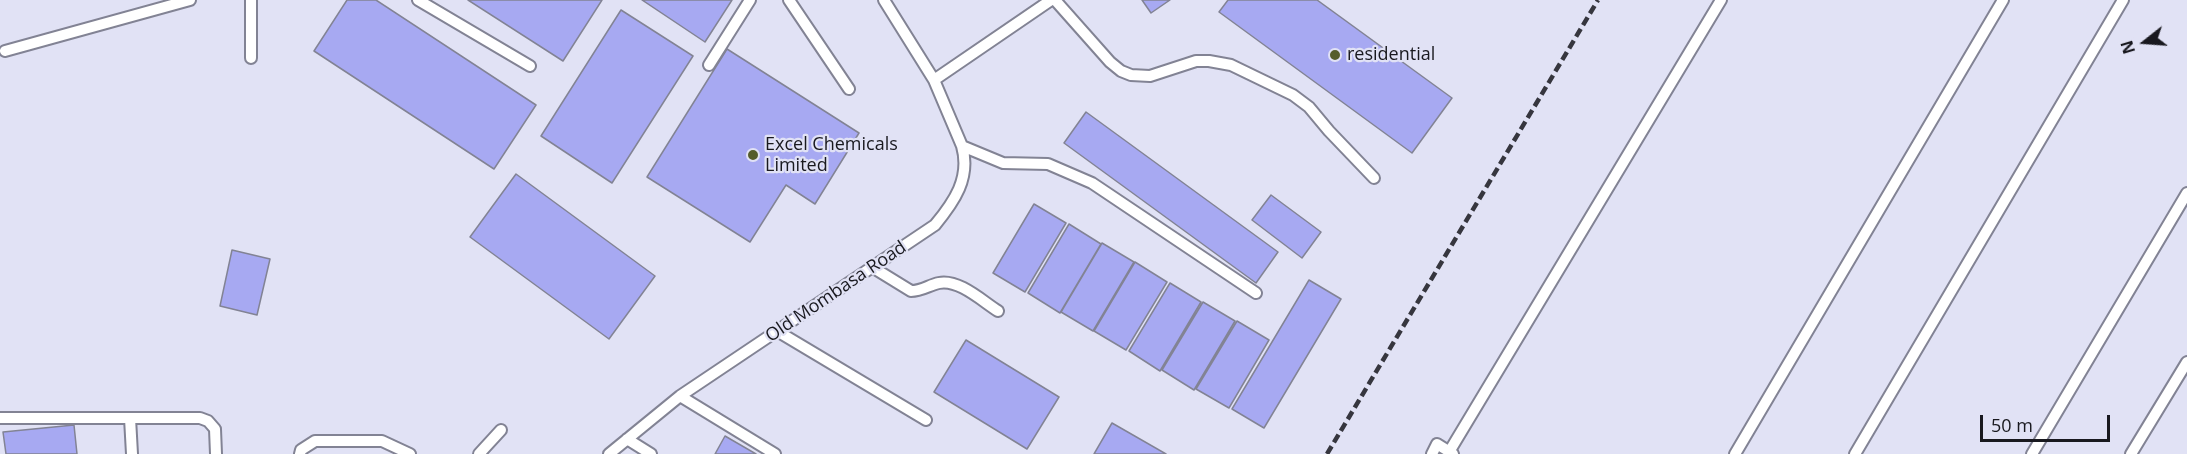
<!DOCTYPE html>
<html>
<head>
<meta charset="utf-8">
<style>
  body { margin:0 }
  #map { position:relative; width:2187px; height:454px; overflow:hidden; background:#e1e2f5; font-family:"Open Sans",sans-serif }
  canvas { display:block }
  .north { position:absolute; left:2115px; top:12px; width:60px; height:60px; -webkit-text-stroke:4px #e1e2f5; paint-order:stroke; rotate:253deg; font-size:16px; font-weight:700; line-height:24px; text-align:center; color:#19191f }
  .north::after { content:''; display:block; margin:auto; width:21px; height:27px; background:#19191f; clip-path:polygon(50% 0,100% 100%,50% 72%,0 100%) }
  .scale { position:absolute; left:1980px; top:415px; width:130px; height:27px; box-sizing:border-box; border:3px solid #19191f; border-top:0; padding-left:8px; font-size:18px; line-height:21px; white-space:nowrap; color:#19191f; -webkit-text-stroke:4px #e1e2f5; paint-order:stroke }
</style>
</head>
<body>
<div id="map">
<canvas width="2187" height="454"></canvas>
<div class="north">N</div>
<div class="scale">50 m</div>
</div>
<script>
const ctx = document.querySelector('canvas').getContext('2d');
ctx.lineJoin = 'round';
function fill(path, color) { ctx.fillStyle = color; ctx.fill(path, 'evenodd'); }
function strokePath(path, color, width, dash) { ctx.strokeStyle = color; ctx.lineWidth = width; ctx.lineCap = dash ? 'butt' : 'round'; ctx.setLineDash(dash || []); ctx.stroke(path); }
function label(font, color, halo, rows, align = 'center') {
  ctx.font = font + ' "Open Sans",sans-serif'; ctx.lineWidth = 4.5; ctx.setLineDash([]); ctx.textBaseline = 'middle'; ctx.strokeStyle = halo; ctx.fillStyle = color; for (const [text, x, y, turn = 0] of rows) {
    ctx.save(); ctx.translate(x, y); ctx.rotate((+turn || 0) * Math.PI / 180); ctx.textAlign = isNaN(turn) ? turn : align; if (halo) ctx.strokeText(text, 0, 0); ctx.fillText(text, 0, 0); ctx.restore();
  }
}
const building = new Path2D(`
  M347,0H376L536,105L494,169L314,51Z
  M468,0H602L563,61Z
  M642,0H732L705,42Z
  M1142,0H1170L1151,13Z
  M1228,0H1317L1452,98L1412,153L1219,12Z
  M621,10L693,56L612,183L541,136Z
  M727,49L859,133L815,204L786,185L750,242L647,177Z
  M1086,112L1278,252L1256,283L1064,143Z
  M516,174L655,276L609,339L470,237Z
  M1271,195L1321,232L1302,258L1252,220Z
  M1034,204L1066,223L1025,292L993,273Z
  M1069,224L1101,244L1060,313L1028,293Z
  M1102,243L1134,262L1093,331L1061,312Z
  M232,250L270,259L257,315L220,306Z
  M1135,262L1167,282L1126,350L1094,331Z
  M1309,280L1341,299L1264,428L1232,409Z
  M1170,283L1201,302L1160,371L1129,351Z
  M1203,302L1235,321L1194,390L1162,370Z
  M1237,321L1269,340L1229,408L1196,389Z
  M966,340L1059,397L1027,449L934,392Z
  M1112,423L1166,454H1094Z
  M74,425L77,454H6L3,432Z
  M725,436L756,454H715Z`);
fill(building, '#a7a9f2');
strokePath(building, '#828394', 1.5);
const lane = new Path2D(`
  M418,0L530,66
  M789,0L849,89
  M1055,0L1110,62L1121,71L1131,75L1150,76L1196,61H1209L1231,65L1293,95L1309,107L1329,131L1374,178
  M5,51L190,0
  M251,58V0
  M709,65L750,0
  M934,80L1051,0
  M962,146L1003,163L1048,164L1092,183L1256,293
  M872,267L911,291C922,291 929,285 939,283C959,279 982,301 998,311
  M777,331L926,420
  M680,396L775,454
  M0,418H200L208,421L215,429L216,454
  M130,418L132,454
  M627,439L651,454
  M1449,452L1721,0
  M300,454L301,450L315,441H382L410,454
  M479,454L501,430
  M609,454L680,396L935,225C954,202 971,178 962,146L934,80L884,0
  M1432,454L1437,444L1453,454
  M1735,454L2003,0
  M1855,454L2123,0
  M2032,454L2187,193
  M2131,454L2187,362`);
strokePath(lane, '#828394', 14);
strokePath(lane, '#fff', 10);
strokePath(new Path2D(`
  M1327,454L1598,0`), '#36363e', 4.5, [9, 4.5]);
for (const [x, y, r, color] of [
  [1335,55,6,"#555d2b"],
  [753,155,6,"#555d2b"]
]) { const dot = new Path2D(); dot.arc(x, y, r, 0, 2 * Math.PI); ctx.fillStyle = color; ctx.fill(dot); strokePath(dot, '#e1e2f5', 2); }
label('18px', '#19191f', '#e1e2f5', [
  ["residential",1347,55],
  ["Excel Chemicals",765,145],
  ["Limited",765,166]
], 'left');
label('18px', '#19191f', '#e1e2f5', [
  ["Old Mombasa Road",836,292,-34]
]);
</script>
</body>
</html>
